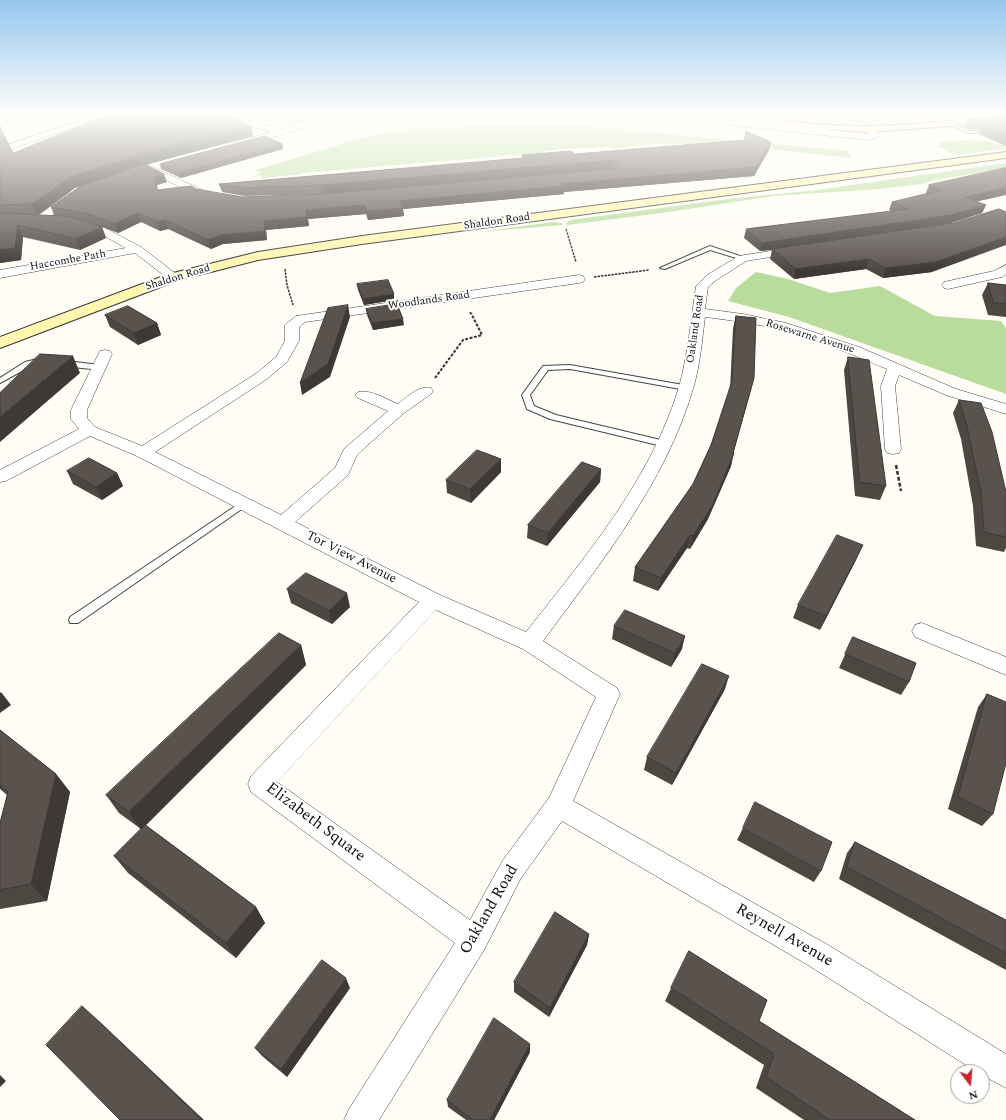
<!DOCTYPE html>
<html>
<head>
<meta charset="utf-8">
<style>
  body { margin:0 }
  #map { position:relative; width:1006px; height:1120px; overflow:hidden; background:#fffdf5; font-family:Spectral,serif }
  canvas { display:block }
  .north { position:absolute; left:950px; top:1064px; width:40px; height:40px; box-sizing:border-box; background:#fff; border:1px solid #a0a0a0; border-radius:50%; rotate:164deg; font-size:11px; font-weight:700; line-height:16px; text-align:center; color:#111 }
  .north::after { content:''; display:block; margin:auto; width:14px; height:18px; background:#c4262e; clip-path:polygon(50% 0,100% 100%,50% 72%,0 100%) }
</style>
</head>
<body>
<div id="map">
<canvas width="1006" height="1120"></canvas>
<div class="north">N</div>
</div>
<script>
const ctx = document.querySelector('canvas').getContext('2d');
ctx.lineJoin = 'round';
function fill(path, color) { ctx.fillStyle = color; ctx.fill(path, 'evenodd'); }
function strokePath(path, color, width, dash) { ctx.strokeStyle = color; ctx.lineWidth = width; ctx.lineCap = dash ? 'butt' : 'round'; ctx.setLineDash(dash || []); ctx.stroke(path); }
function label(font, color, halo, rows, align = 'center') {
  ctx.font = font + ' Spectral,serif'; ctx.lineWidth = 4; ctx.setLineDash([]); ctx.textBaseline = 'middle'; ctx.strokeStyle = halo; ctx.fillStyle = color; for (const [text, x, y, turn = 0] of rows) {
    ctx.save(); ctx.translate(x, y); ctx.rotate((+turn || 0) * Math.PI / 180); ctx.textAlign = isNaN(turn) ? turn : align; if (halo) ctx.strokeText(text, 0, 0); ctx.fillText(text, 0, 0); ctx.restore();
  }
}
fill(new Path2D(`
  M235,114H326L320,117L288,126Z
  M751,114H947L938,118L869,125Z
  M501,125L579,126L848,151L851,158L769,149L662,143L612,149L610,147C586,149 562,147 539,153L302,173V174L262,178V175L252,176L261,173L259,171L243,175L257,171L255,170L365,137L395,131Z
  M966,140L988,141L999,145L1006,144V149L955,155L935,145H940L939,142Z
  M1006,163V169L945,178L941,179L943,180L938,179L921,184L878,189L774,196L662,213L567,225L566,223L571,220L728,199L817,190Z
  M553,222L562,223V225L479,232Z
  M756,272L788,279L830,293L880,286L935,316L1001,321L1006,328V394L789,317L728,301L736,288Z`), '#b9dc9c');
const lane = new Path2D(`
  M947,122L970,131L1006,128V130L969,133L947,124Z
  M710,246L746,258L743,260L710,250L665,269L660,268Z
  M46,357L50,359L49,361L31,366L0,383V378L25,362Z
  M60,360L99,365L103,367C96,372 69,366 60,364Z
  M570,365L689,386L690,388L686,390L570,369L548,370L530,395L534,406L556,415L669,442L670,444L669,446L666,447L550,419L527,409L522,395L543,366Z
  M243,501L246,502L248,504L246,506L78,623H70L69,620L70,617Z`);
const street = new Path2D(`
  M100,114H113L0,153V147Z
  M195,114L225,115L283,129L328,117L331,114H340L334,121L240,146L235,143L237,141L272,132L225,121L199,116Z
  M642,114H673L867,134H869L865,129L869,126L872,127L880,135L879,137L867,140L646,116Z
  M970,114H980L970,123H964L963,121Z
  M148,165L205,191L215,193L216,195L211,198L199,196L145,170L143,168Z
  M72,193L77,196L76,198L43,222H35L34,220L35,218L68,194Z
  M79,222L105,228L141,247L180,277L178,280H170L135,253L0,278V270L126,248L97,232L75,227L74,225Z
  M797,247L801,248L803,250L801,252L746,261L715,281L708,287L705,309L743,314L786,323L859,347L956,389L1006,404V414L946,395L899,375L895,386L901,449L899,453L893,454L887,453L885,449L881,386L887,369C851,354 815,339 777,329C753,323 729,320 705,317C702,341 700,366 693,389C665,484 601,562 543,641L617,688L620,694L573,801L828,945L1006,1054V1088L982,1075V1072H977L808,965L562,821L521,878L484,950L379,1120H344L349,1109L455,943L251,792L248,784L251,776L419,602L137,456L90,436L6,481L0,482V470L79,429L71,419V410L100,351L105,350L110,351L112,354L87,410V418L95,427L142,446L257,373L276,357L285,341V325L296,316L579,275L583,276L585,279L583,282L579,283L305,322L299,327V341L287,362L267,379L155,452L281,515L335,468L344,449L388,411L358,398L355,395L358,392C370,389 386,399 398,404C407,397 419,385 431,388L433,391L431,394L404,413L371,442L357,455L348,475L295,522L440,595L526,632C585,557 651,480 679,387C688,354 691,319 696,286L707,275L739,256ZM436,610L523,649L596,697L549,798L503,860L470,920L277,782Z
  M1006,265V274L1002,277L948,289L944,288L942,285L944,282L994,271Z
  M922,623L1006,657V675L915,637L912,631L915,625Z`);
const secondary = new Path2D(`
  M693,114C752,114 811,127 869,126C915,125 961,119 1006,116V122L869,132L800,128L698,117Z
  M1006,152V158L362,244L258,260L179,280L0,348V337L169,274L258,252L362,236Z`);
strokePath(lane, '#444', 2);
strokePath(street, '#444', 1);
strokePath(secondary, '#333', 2);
strokePath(new Path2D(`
  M566,229L576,262
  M285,269L287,285L293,305
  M594,277L649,270
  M470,312L471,314`), '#333', 1.5, [2.5, 1]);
strokePath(new Path2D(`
  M435,378L463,340L482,335L471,313`), '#333', 2, [3, 1.5]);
strokePath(new Path2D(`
  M896,465L901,491`), '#333', 2.5, [4, 2]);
fill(lane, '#fff');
fill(street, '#fff');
fill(secondary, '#fff6b0');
fill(new Path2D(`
  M1006,116V146L979,134L981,129H970L964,127L967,120Z
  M0,126L13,153L251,126L253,136L145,165L167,182L157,185V190L196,189L242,197L323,194L614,169H613L324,194L244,196L222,192L219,184L522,158V155L575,154L744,140L746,131L771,142L769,150L754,176L564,192V194L403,209L404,216L368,220L366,214L308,219L309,226L266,230L267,240L223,244L211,249L168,229L160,231L141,222L118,233L102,227L106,238L80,250L23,237L21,260L0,263ZM115,174L51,207L54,215H38L75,188ZM84,221L88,222L101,227Z
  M282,144L283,149L181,178L161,169L160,164Z
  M929,185L986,205L982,213L948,224L857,237L932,272L883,278L866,269L794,279L770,259L772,250L760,251L744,238L746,229L892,211L889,210L892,202L928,193H926Z
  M988,283L1006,285V317L988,315L982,295Z
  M357,284L394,300L364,305L358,290Z
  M366,309L404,325L373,330L367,315Z
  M105,315L157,323L161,335L138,345L110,327Z
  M736,316L754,378L733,453L731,466L708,519L690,549L687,548L658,591L633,581L635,567L693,484L711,445L730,390L733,328Z
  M848,357L886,486L880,500L855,496L844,370Z
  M959,400L1006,492V548L1004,552L976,546L973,506L961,439L953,413Z
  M501,459V472L471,503L447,493L446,480Z
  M601,469L600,482L547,546L527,538L528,525Z
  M67,471L117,473L123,486L102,500L73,484Z
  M857,558L820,630L793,618L798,605Z
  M287,589L350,607L332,624L291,603Z
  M614,626L682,649L671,667L612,639Z
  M853,637L909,682L901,695L839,668Z
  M301,645L306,665L146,825L256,907L265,923L236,958L128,873L114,856L141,829L119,813L106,795Z
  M725,689L672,785L644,770L647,757Z
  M987,694L993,814L982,826L948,809L978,707Z
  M0,730L56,774L70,792L47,901L0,909V823L7,795L0,789Z
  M743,828L821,871L814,882L737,840Z
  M855,842L1006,920V970L839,879L847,853Z
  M589,934L587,945L549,1017L514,992V982Z
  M689,951L759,1021L915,1120H804L756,1088L764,1065L665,1001Z
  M350,988L287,1077L262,1056L255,1048Z
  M530,1052L494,1120H466L448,1107L447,1100Z`), '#4d4742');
fill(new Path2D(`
  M251,126L253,136L145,165L75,188L37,216L32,204L71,177L141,154Z
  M3,133L8,143L0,146V134Z
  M771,142L769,150L754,176L564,192V194L403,209L404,216L368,220L366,211L400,201L562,184Z
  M282,144L283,149L181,178L179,173Z
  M614,160L613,169L324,194L323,185Z
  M164,174L167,182L157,185L159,198L157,190L154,177Z
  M1006,187V195L962,205L965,197Z
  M365,205L366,214L308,219L309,226L266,230L267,240L223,244L211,249L208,240L264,221L306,210Z
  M986,205L982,213L948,224L760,251L762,243Z
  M138,213L141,222L118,233L115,224Z
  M165,220L168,229L160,231L158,222Z
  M18,225L23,237L21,260L0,263V250Z
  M102,227L106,238L80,250L76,239Z
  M1006,237V245L932,272L883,278L886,268Z
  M869,259L866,269L794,279L796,269Z
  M394,294V300L364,305L363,299Z
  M348,305L350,317L330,377L302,395L300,383Z
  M403,319L404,325L373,330L372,323Z
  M157,323L161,335L138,345L134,333Z
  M73,356L80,373L0,442V417Z
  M754,378L731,461L734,453L731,466L708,519L690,549L693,536Z
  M501,459V472L471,503L470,489Z
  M601,469L600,482L547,546L548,533Z
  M117,473L123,486L102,500L96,487Z
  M690,535L687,548L658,591L661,578Z
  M863,545L857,558L820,630L826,616Z
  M347,593L350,607L332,624L329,611Z
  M685,636L682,649L671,667L675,653Z
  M301,645L306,665L141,830L129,812Z
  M729,676L725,689L672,785L676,773Z
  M1,692L11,705L0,713V693Z
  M56,774L70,792L47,901L31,884Z
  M256,907L265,923L236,958L226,943Z
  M589,934L587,945L549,1017L550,1008Z
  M346,978L350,988L287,1077L281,1069Z
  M82,1006L98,1020L204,1120H202Z
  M530,1044V1052L494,1120H490Z
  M0,1075L6,1081L0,1087Z`), '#3f3936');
const building = new Path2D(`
  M110,114H217L230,116L251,126L141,154L71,177L32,204L0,205V143L7,141L13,153Z
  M1006,116V120L973,122L967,120Z
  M1006,125V137L981,127Z
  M0,126L3,133L0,134Z
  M746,131L771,142L756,167L562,184L564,186L400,201L403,208L366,211L365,205L306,210L307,217L264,221L265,231L221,235L208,240L165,220L158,222L138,213L115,224L85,213L51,207L81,186L144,164L164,174L154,177L157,190L191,186L196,189L242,197L323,194L614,169L620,164L614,160L323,185L242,188L219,184L524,158L522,155L571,151L575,154L746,140Z
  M265,136L282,144L179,173L160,164Z
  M1006,168V187L965,197L986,205L951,215L762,243L746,229L908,209L892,202L942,190L929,185Z
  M999,209L1006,212V237L936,262L886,268L869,259L796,269L772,249L954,223Z
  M0,213L61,216L76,218L102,227L76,239L18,225L15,248L0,250Z
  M388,280L394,294L363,299L357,284Z
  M988,283L1006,285V304L994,303Z
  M397,304L403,319L372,323L366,309Z
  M348,305L328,364L300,383L328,308Z
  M128,306L157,323L134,333L105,315Z
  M736,316L756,318L754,378L733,453H734L712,506L693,536L690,535L661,578L635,567L693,484L711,445L732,381Z
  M40,354L73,356L0,417V393Z
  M848,357L869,360L886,486L860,482Z
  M959,400L981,403L992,432L1006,492V537L984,532L981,493L967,426Z
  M477,450L501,459L470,489L446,480Z
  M89,458L117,473L96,487L67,471Z
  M582,462L601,469L548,533L528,525Z
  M837,535L863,545L826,616L798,605Z
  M306,573L347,593L329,611L287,589Z
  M625,610L685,636L675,653L614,626Z
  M279,633L301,645L129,812L106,795Z
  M853,637L916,663L909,682L845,654Z
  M702,664L729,676L676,773L647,757Z
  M987,694L1006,702V763L993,814L958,797Z
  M0,730L56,774L31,884L0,890V823L8,792L0,785Z
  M755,802L832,842L821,871L743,828Z
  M145,825L256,907L226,943L114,856Z
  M855,842L1006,920V953L847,867Z
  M555,912L589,934L550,1008L514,982Z
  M689,951L767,1000L759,1021L915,1120H830L766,1077L774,1054L671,988Z
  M322,960L346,978L281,1069L255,1048Z
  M82,1006L202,1120H120L46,1045Z
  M494,1018L530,1044L490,1120H473L447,1100Z`);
fill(building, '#5a524d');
strokePath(building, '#3f3936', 1);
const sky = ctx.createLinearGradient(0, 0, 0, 271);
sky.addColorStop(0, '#95c6ee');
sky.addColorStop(0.42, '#fffefa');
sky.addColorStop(1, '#fffefa00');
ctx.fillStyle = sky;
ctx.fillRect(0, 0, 1006, 271);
label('11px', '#111', '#fff', [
  ["Shaldon Road",497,222,-8],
  ["Haccombe Path",68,261,-10],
  ["Shaldon Road",178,278,-17],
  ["Woodlands Road",429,301,-8],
  ["Oakland Road",696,329,-82],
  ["Rosewarne Avenue",810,337,17]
]);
label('13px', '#111', '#fff', [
  ["Tor View Avenue",351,558,27]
]);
label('16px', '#111', '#fff', [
  ["Elizabeth Square",315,823,37],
  ["Oakland Road",490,910,-60],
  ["Reynell Avenue",784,936,30]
]);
</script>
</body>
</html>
